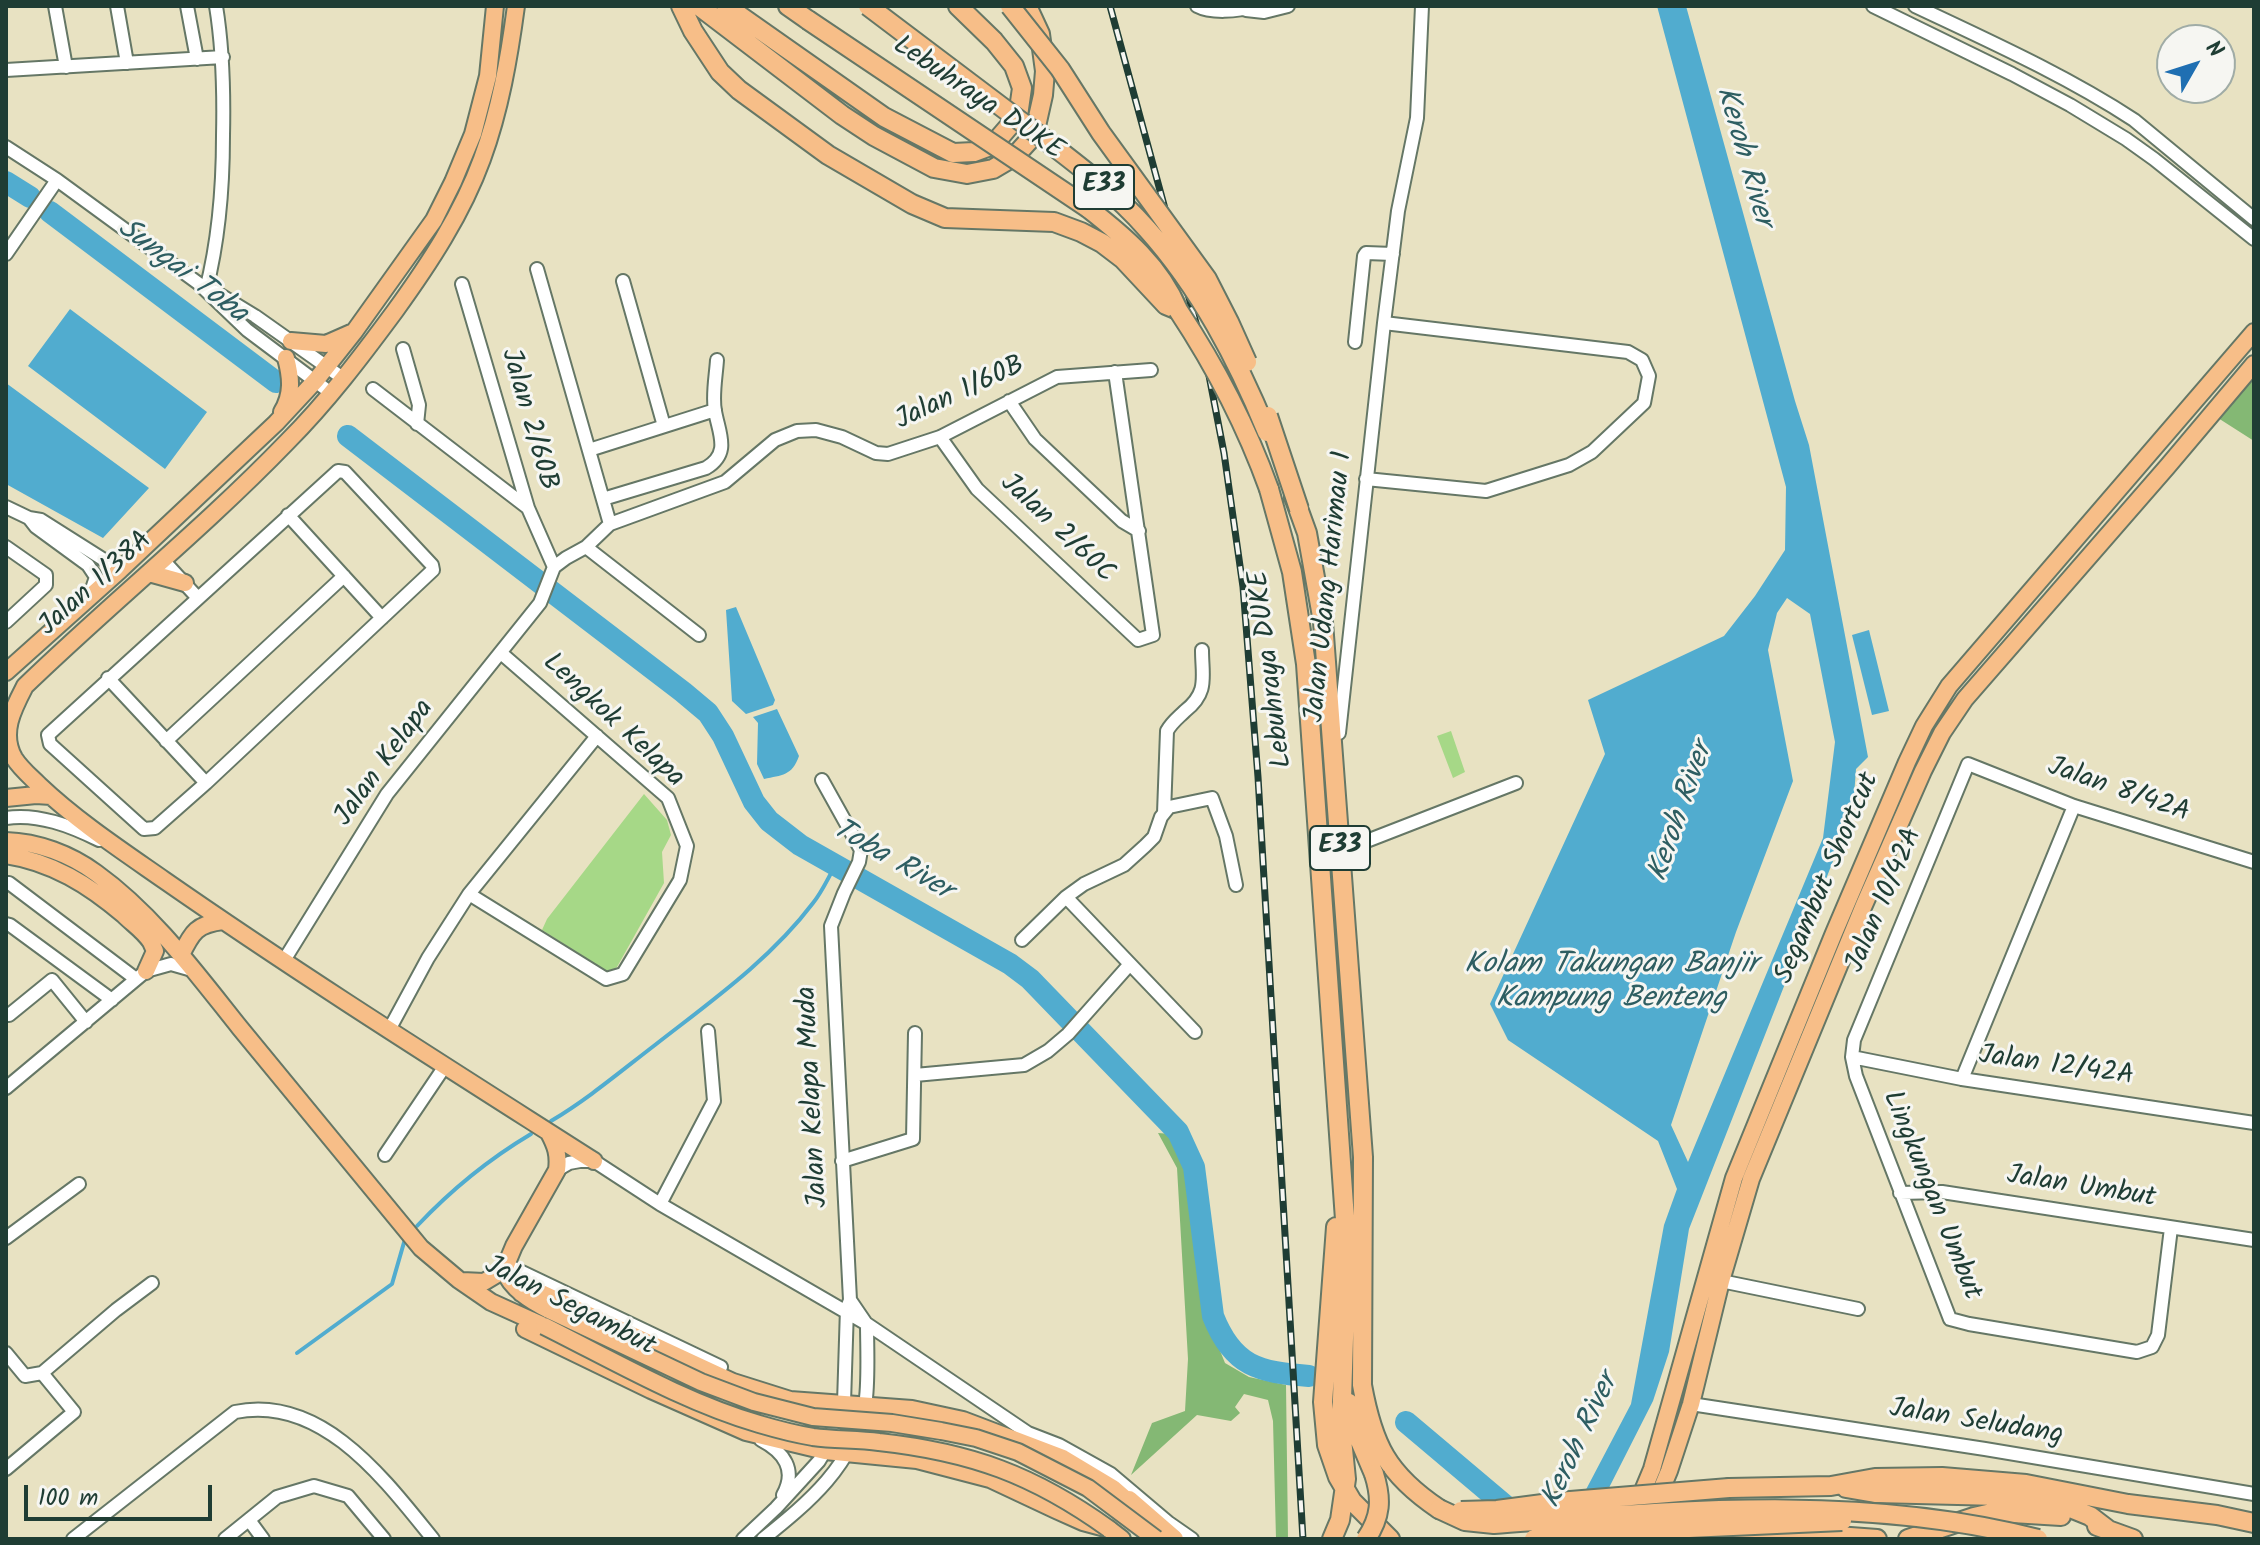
<!DOCTYPE html>
<html>
<head>
<meta charset="utf-8">
<style>
  body { margin:0 }
  #map { position:relative; width:2260px; height:1545px; overflow:hidden; background:#e8e2c2; font-family:Kalam,sans-serif }
  canvas { display:block }
  .frame { position:absolute; inset:0; border:8px solid #1f3d34; pointer-events:none }
  .north { position:absolute; left:2156px; top:24px; width:80px; height:80px; box-sizing:border-box; background:#f6f6f2; border:2px solid #a0aca6; border-radius:50%; rotate:51deg; font-size:22px; font-weight:700; line-height:32px; text-align:center; color:#1f3d34 }
  .north::after { content:''; display:block; margin:auto; width:28px; height:36px; background:#1f6fb2; clip-path:polygon(50% 0,100% 100%,50% 72%,0 100%) }
  .scale { position:absolute; left:24px; top:1485px; width:188px; height:36px; box-sizing:border-box; border:4px solid #1f3d34; border-top:0; padding-left:10px; font-size:24px; line-height:28px; white-space:nowrap; color:#1f3d34; -webkit-text-stroke:6px #f6f6f2; paint-order:stroke }
</style>
</head>
<body>
<div id="map">
<canvas width="2260" height="1545"></canvas>
<div class="frame"></div>
<div class="north">N</div>
<div class="scale">100 m</div>
</div>
<script>
const ctx = document.querySelector('canvas').getContext('2d');
ctx.lineJoin = 'round';
function fill(path, color) { ctx.fillStyle = color; ctx.fill(path, 'evenodd'); }
function strokePath(path, color, width, dash) { ctx.strokeStyle = color; ctx.lineWidth = width; ctx.lineCap = dash ? 'butt' : 'round'; ctx.setLineDash(dash || []); ctx.stroke(path); }
function label(font, color, halo, rows, align = 'center') {
  ctx.font = font + ' Kalam,sans-serif'; ctx.lineWidth = 6; ctx.setLineDash([]); ctx.textBaseline = 'middle'; ctx.strokeStyle = halo; ctx.fillStyle = color; for (const [text, x, y, turn = 0] of rows) {
    ctx.save(); ctx.translate(x, y); ctx.rotate((+turn || 0) * Math.PI / 180); ctx.textAlign = isNaN(turn) ? turn : align; if (halo) ctx.strokeText(text, 0, 0); ctx.fillText(text, 0, 0); ctx.restore();
  }
}
fill(new Path2D(`
  M1451,731L1465,772L1453,778L1437,736Z
  M644,794L667,820L671,835L662,852L664,883L617,967L608,972L542,930L547,919Z`), '#a6d887');
fill(new Path2D(`
  M2254,378V441L2218,418Z
  M1158,1133L1171,1134L1190,1172L1204,1311L1225,1363L1249,1377L1286,1385L1288,1539H1276L1273,1421L1268,1400L1244,1394L1235,1407L1240,1413L1231,1421L1197,1415L1131,1475L1152,1423L1185,1411L1188,1359L1177,1168Z`), '#84b874');
fill(new Path2D(`
  M1657,6H1686L1795,401L1809,445L1868,757L1856,769L1853,810L1689,1229L1669,1352L1653,1401L1583,1539H1560L1631,1404L1664,1225L1677,1189L1658,1141L1508,1040L1490,1004L1605,754L1588,700L1724,636L1755,596L1785,550L1786,487ZM1787,598L1810,614L1835,742L1823,838L1688,1162L1671,1125L1736,932L1793,781L1768,650L1777,613Z
  M70,309L207,412L165,469L28,366Z
  M6,383L149,488L103,538L6,484Z
  M736,607L775,700L773,705L746,714L732,701L726,610Z
  M1869,630L1889,711L1872,715L1852,635Z
  M777,709L799,756C792,776 782,775 764,779L757,764L758,723L753,717Z`), '#51accf');
strokePath(new Path2D(`
  M551,1121C588,1099 621,1071 655,1045C710,1002 770,960 813,903C822,892 828,878 835,866
  M417,1226C451,1190 489,1159 531,1134
  M297,1353L392,1284L405,1239`), '#51accf', 4);
strokePath(new Path2D(`
  M6,182L30,197
  M50,212L276,382
  M348,436L683,692L708,713L723,736L754,802L769,821L800,845L1010,964L1030,979L1178,1132L1194,1167L1213,1316C1233,1367 1259,1372 1309,1376
  M1406,1422L1521,1519`), '#51accf', 22);
const minor = new Path2D(`
  M55,6L66,67
  M117,6L127,63
  M187,6L197,59
  M1197,6C1210,13 1238,12 1252,6
  M1873,6L2012,74L2070,105L2126,139L2154,159L2254,239
  M1915,6C1989,41 2065,75 2134,120L2254,219
  M1246,10L1264,12L1288,6
  M6,70L223,57
  M6,147L57,180L198,283L247,330L331,393
  M6,254L57,180
  M537,269L610,524
  M623,281L664,426
  M462,284L528,508L554,567
  M206,290C219,239 223,188 223,136C224,92 223,49 216,6
  M214,291L255,316L344,379
  M1355,342L1364,256L1366,253L1393,254
  M403,349L419,405L417,424
  M373,389L528,508
  M1009,401L1035,439L1122,521L1139,531
  M940,437L977,489L1138,640L1153,635L1115,372
  M589,450L715,410
  M338,471L345,472L432,565L433,570L206,783L155,828L144,829L50,744L48,735Z
  M1366,479L1486,491L1569,465L1592,452L1644,403L1649,376L1642,360L1628,352L1384,323
  M603,499L706,468C731,453 719,434 715,411C712,396 716,376 717,360
  M6,507L29,518L41,520L120,570
  M288,515L382,618
  M29,518L36,527L88,565L96,577L90,595
  M6,547L46,575V585L6,622
  M586,547L699,635
  M163,560L197,597
  M108,678L206,783
  M1339,733L1384,323L1398,211L1417,118L1422,6
  M166,741L344,576
  M822,780L861,850L859,862L844,893L831,926L850,1300
  M1164,813L1167,731C1172,722 1178,718 1185,711C1209,692 1202,677 1202,650
  M6,818C38,813 71,826 99,840
  M1346,849L1516,783
  M9,883L136,979
  M469,894L606,979L623,974L680,880L687,846L668,798L501,653
  M1066,897L1195,1032
  M6,924L10,925L112,1000
  M1022,940L1066,897L1084,884L1124,865L1145,846L1154,837L1161,817L1169,807L1212,798L1226,836L1236,885
  M283,962L387,794L540,603L554,567L566,558L586,547L610,524L725,482L775,440L797,431L816,430L842,437L876,453L888,454L940,437L1057,377L1151,370
  M9,1015L52,980L86,1022
  M389,1030L428,958L469,894L597,736
  M1852,1057L1962,1079L2254,1123
  M915,1075L1024,1065L1048,1051L1068,1034L1130,964
  M1962,1079L2074,806
  M6,1088L146,971L171,964L192,970
  M385,1155L445,1066
  M842,1161L913,1139L915,1033
  M557,1170L569,1163L580,1161H594L660,1204L867,1324L1028,1433L1059,1445L1111,1474L1169,1523L1192,1539
  M1900,1193L1942,1192L2254,1240
  M660,1204L714,1101L708,1031
  M2171,1228L2158,1335L2152,1347L2137,1352L1969,1324L1950,1319L1856,1076L1852,1057L1854,1040L1968,764L2074,806L2254,862
  M6,1238L79,1184
  M505,1264L721,1367
  M1721,1281L1858,1309
  M6,1353L25,1376L42,1373L116,1310L152,1283
  M1691,1404L1985,1449L2254,1494
  M761,1440C784,1452 797,1470 783,1495
  M6,1469L74,1412L42,1373
  M249,1520L263,1539
  M73,1539L235,1412C322,1394 385,1480 433,1539
  M225,1539L277,1497L314,1486L348,1496L384,1539
  M743,1539L776,1508L819,1461L825,1451L844,1403L847,1308L850,1300L865,1322
  M763,1539C809,1502 853,1466 865,1405C869,1384 867,1347 867,1324`);
const major = new Path2D(`
  M516,6C509,58 500,110 482,159C462,214 429,264 395,311C361,357 327,402 287,442C204,528 111,603 25,686C13,709 0,733 14,758C21,769 31,777 39,785C77,821 121,850 164,880C305,978 450,1069 594,1161
  M291,341L326,344L351,333
  M282,412C293,394 291,377 286,358
  M149,573L185,583
  M6,672L120,570L276,423L316,380L354,332L434,220L453,182L473,134L488,76L495,6
  M6,798L36,795L51,796
  M6,841C38,842 70,854 96,873C153,914 196,973 240,1028C300,1101 361,1175 421,1248L459,1280L491,1302L544,1326
  M6,855C52,862 89,885 124,915C133,924 144,931 151,942L155,951L146,971
  M181,955C192,932 197,924 223,921
  M462,1281L484,1282L504,1270
  M521,1293L537,1291L733,1382L790,1400L912,1409L963,1420L1063,1458L1113,1488L1136,1508
  M549,1310C531,1301 511,1289 504,1270L514,1246L557,1170C559,1155 556,1146 549,1133
  M525,1329L651,1390L746,1432L825,1451L917,1460L990,1479L1056,1510L1083,1522L1109,1529L1122,1539
  M1637,1505L1652,1469L1734,1178L1834,933L1907,762L1924,726L1949,686L2254,332
  M1647,1524L1669,1471L1691,1404L1721,1281L1751,1179L1864,905L1923,771L1942,733L1965,699L2167,467L2254,364`);
const highway = new Path2D(`
  M681,6L693,31L720,72L739,90L828,155L912,204L945,218L1054,222L1081,232L1102,243L1123,259L1166,305L1178,310
  M699,6L842,115L874,136L934,168L967,174L993,169L1015,156L1034,135L1043,95L1045,71L1040,34L1027,6
  M726,6L884,117L953,153L974,152L993,145L1018,116L1022,88L1014,66L994,41L958,6
  M788,6L808,20
  M1088,208C1125,237 1160,266 1178,310
  M1269,489L1292,572L1306,664L1347,1248L1341,1429L1346,1479L1340,1520L1332,1539
  M1294,497L1307,533L1323,622L1363,1157L1362,1385C1373,1445 1387,1474 1439,1509
  M1336,1227L1323,1402L1327,1445L1338,1477L1352,1501L1390,1539
  M1349,1403L1354,1427L1374,1474
  M1729,1488L1831,1486L1875,1478L1942,1477L2026,1484L2128,1504L2217,1515L2254,1523
  M1846,1488L1875,1493L1999,1496L2058,1503L2090,1516L2107,1529
  M1129,1500L1174,1539
  M2097,1526L2133,1539
  M1729,1539L1810,1534L1877,1539
  M1908,1539L1974,1517L1996,1512L2061,1516`);
strokePath(minor, '#657766', 16);
strokePath(major, '#657766', 20);
strokePath(highway, '#657766', 22);
strokePath(minor, '#fff', 12);
strokePath(major, '#f7be88', 16);
strokePath(highway, '#f7be88', 18);
const rail = new Path2D(`
  M1110,6L1206,360L1224,453L1243,587L1258,777L1303,1539`);
strokePath(rail, '#1f3d34', 7);
strokePath(rail, '#f6f6f2', 4, [12]);
const majorBridge = new Path2D(`
  M549,1310L701,1382L754,1402L813,1417L892,1423L941,1431L976,1438L1018,1452L1088,1488L1156,1539
  M544,1326C614,1361 684,1402 759,1424C776,1429 795,1434 813,1437C835,1440 857,1439 879,1442C971,1452 1034,1475 1109,1529`);
const highwayBridge = new Path2D(`
  M868,6C920,45 971,84 1023,123C1066,156 1111,188 1147,229C1200,288 1237,359 1267,432
  M1010,6L1060,69L1101,133L1207,279L1229,322L1247,362
  M808,20L1088,208
  M1178,310C1215,366 1246,425 1269,489
  M1268,416L1299,509
  M1439,1509L1465,1521L1494,1524C1675,1511 1861,1493 2038,1539
  M1461,1511L1497,1510L1558,1502L1729,1488
  M1366,1539C1381,1517 1382,1499 1374,1474
  M1534,1539L1645,1530L1842,1521`);
strokePath(majorBridge, '#657766', 20, []);
strokePath(highwayBridge, '#657766', 22, []);
strokePath(majorBridge, '#f7be88', 16);
strokePath(highwayBridge, '#f7be88', 18);
for (const [x, y, w] of [
  [1104,187,60],
  [1340,848,60]
]) { const box = new Path2D(); box.roundRect(x - w / 2, y - 22, w, 44, 6); ctx.fillStyle = '#f6f6f2'; ctx.fill(box); strokePath(box, '#1f3d34', 2); }
label('bold 26px', '#1f3d34', null, [
  ["E33",1104,187],
  ["E33",1340,848]
]);
label('28px', '#1f3d34', '#f6f6f2', [
  ["Lebuhraya DUKE",977,100,34],
  ["Jalan 1/60B",961,395,-25],
  ["Jalan 2/60B",527,420,74],
  ["Jalan 2/60C",1056,530,43],
  ["Jalan 1/38A",97,585,-42],
  ["Jalan Udang Harimau 1",1331,587,-84],
  ["Lebuhraya DUKE",1273,669,-97],
  ["Lengkok Kelapa",612,722,43],
  ["Jalan Kelapa",386,764,-54],
  ["Jalan 8/42A",2118,792,19],
  ["Segambut Shortcut",1829,879,-67],
  ["Jalan 10/42A",1886,901,-67],
  ["Jalan 12/42A",2056,1068,8],
  ["Jalan Kelapa Muda",815,1097,-93],
  ["Jalan Umbut",2081,1189,9],
  ["Lingkungan Umbut",1930,1196,68],
  ["Jalan Segambut",569,1308,27],
  ["Jalan Seludang",1976,1424,9]
]);
label('italic 30px', '#2e5e62', '#f6f6f2', [
  ["Keroh River",1742,157,74],
  ["Sungai Toba",181,273,37],
  ["Keroh River",1683,813,-71],
  ["Toba River",891,862,30],
  ["Kolam Takungan Banjir",1611,967],
  ["Kampung Benteng",1611,1001],
  ["Keroh River",1582,1442,-65]
]);
</script>
</body>
</html>
